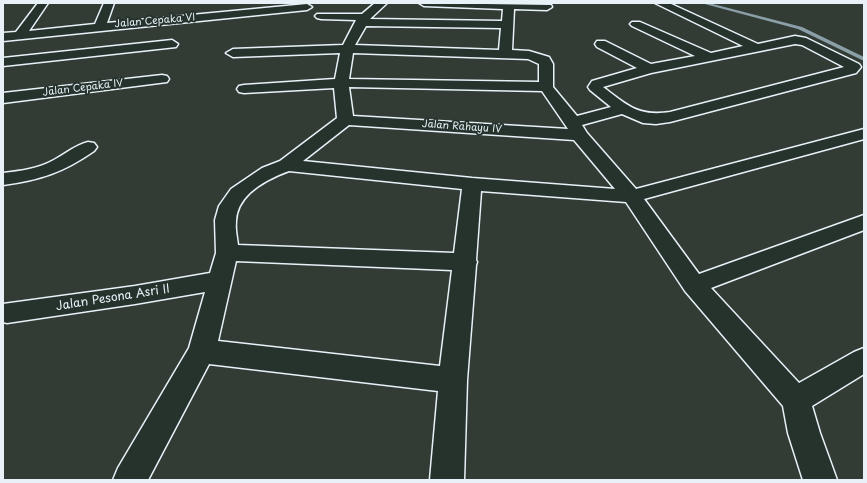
<!DOCTYPE html>
<html>
<head>
<meta charset="utf-8">
<style>
  body { margin:0 }
  #map { position:relative; width:867px; height:483px; overflow:hidden; background:#333b35; font-family:"Playpen Sans",sans-serif }
  canvas { display:block }
  .frame { position:absolute; inset:0; border:4px solid #e8f1f8; pointer-events:none }
</style>
</head>
<body>
<div id="map">
<canvas width="867" height="483"></canvas>
<div class="frame"></div>
</div>
<script>
const ctx = document.querySelector('canvas').getContext('2d');
ctx.lineJoin = 'round';
function fill(path, color) { ctx.fillStyle = color; ctx.fill(path, 'evenodd'); }
function strokePath(path, color, width, dash) { ctx.strokeStyle = color; ctx.lineWidth = width; ctx.lineCap = dash ? 'butt' : 'round'; ctx.setLineDash(dash || []); ctx.stroke(path); }
function label(font, color, halo, rows, align = 'center') {
  ctx.font = font + ' "Playpen Sans",sans-serif'; ctx.lineWidth = 4; ctx.setLineDash([]); ctx.textBaseline = 'middle'; ctx.strokeStyle = halo; ctx.fillStyle = color; for (const [text, x, y, turn = 0] of rows) {
    ctx.save(); ctx.translate(x, y); ctx.rotate((+turn || 0) * Math.PI / 180); ctx.textAlign = isNaN(turn) ? turn : align; if (halo) ctx.strokeText(text, 0, 0); ctx.fillText(text, 0, 0); ctx.restore();
  }
}
fill(new Path2D(`
  M701,3H709L802,27L864,57V61L798,29Z`), '#8a9fa7');
const street = new Path2D(`
  M38,3H48L29,31L95,24L104,3H114L107,23L307,4L312,7L307,10L3,41V33L16,32Z
  M375,3H387L370,19L502,21L503,9L424,6L419,3L551,5L552,7L547,10L514,9L512,50L529,51L549,57L553,64V87L577,116L611,107L590,90L588,87L592,81L637,68L597,47L595,44L597,41H605L651,64L695,56L632,26L630,24L632,22H640L711,53L743,46L655,3H669L758,44L795,36L806,38L859,64L861,67L856,73L670,122L656,124L643,123L622,114L582,125L587,133L636,189L864,129V139L644,199L699,274L864,215V230L711,288L799,383L854,352L864,348V374L812,406L820,433L837,480H803L788,433L783,406L685,291L626,202L481,191L476,260L477,262L476,265L467,380L464,480H430L438,391L209,364L148,480H113L118,468L189,348L205,292L135,304L7,323L3,322V304L135,286L210,273L216,253L215,220L219,206L231,189L262,168L280,161L337,118L334,88L244,93L239,92L237,89L239,86L244,85L335,79L340,53L233,57L226,53L233,49L343,45L356,20L321,19L317,18L315,16L317,14H362ZM366,26L501,28L499,50L355,45ZM795,44L802,45L844,67L670,112C638,117 627,105 603,87L651,73ZM353,53L528,59L539,64V82L349,79ZM349,87L542,91L568,129L353,116ZM349,125L574,140L615,189L472,178L303,161ZM289,171L462,189L454,253L238,245C237,237 235,229 236,221C237,194 267,179 289,171ZM236,261L452,270L440,366L218,341Z
  M172,40L178,44L176,47L3,66V58Z
  M162,75L167,76L169,79L167,82L3,103V93Z
  M88,142L94,143L97,147L94,151C64,172 40,180 3,185V173C20,171 37,169 52,161C64,155 75,145 88,142Z`);
strokePath(street, '#e8f1f8', 3);
fill(street, '#26332d');
label('10px', '#e8f1f8', '#26332d', [
  ["Jalan Cepaka VI",155,21,-5],
  ["Jalan Cepaka IV",83,88,-7],
  ["Jalan Rahayu IV",462,127,4]
]);
label('12px', '#e8f1f8', '#26332d', [
  ["Jalan Pesona Asri II",113,298,-9]
]);
</script>
</body>
</html>
